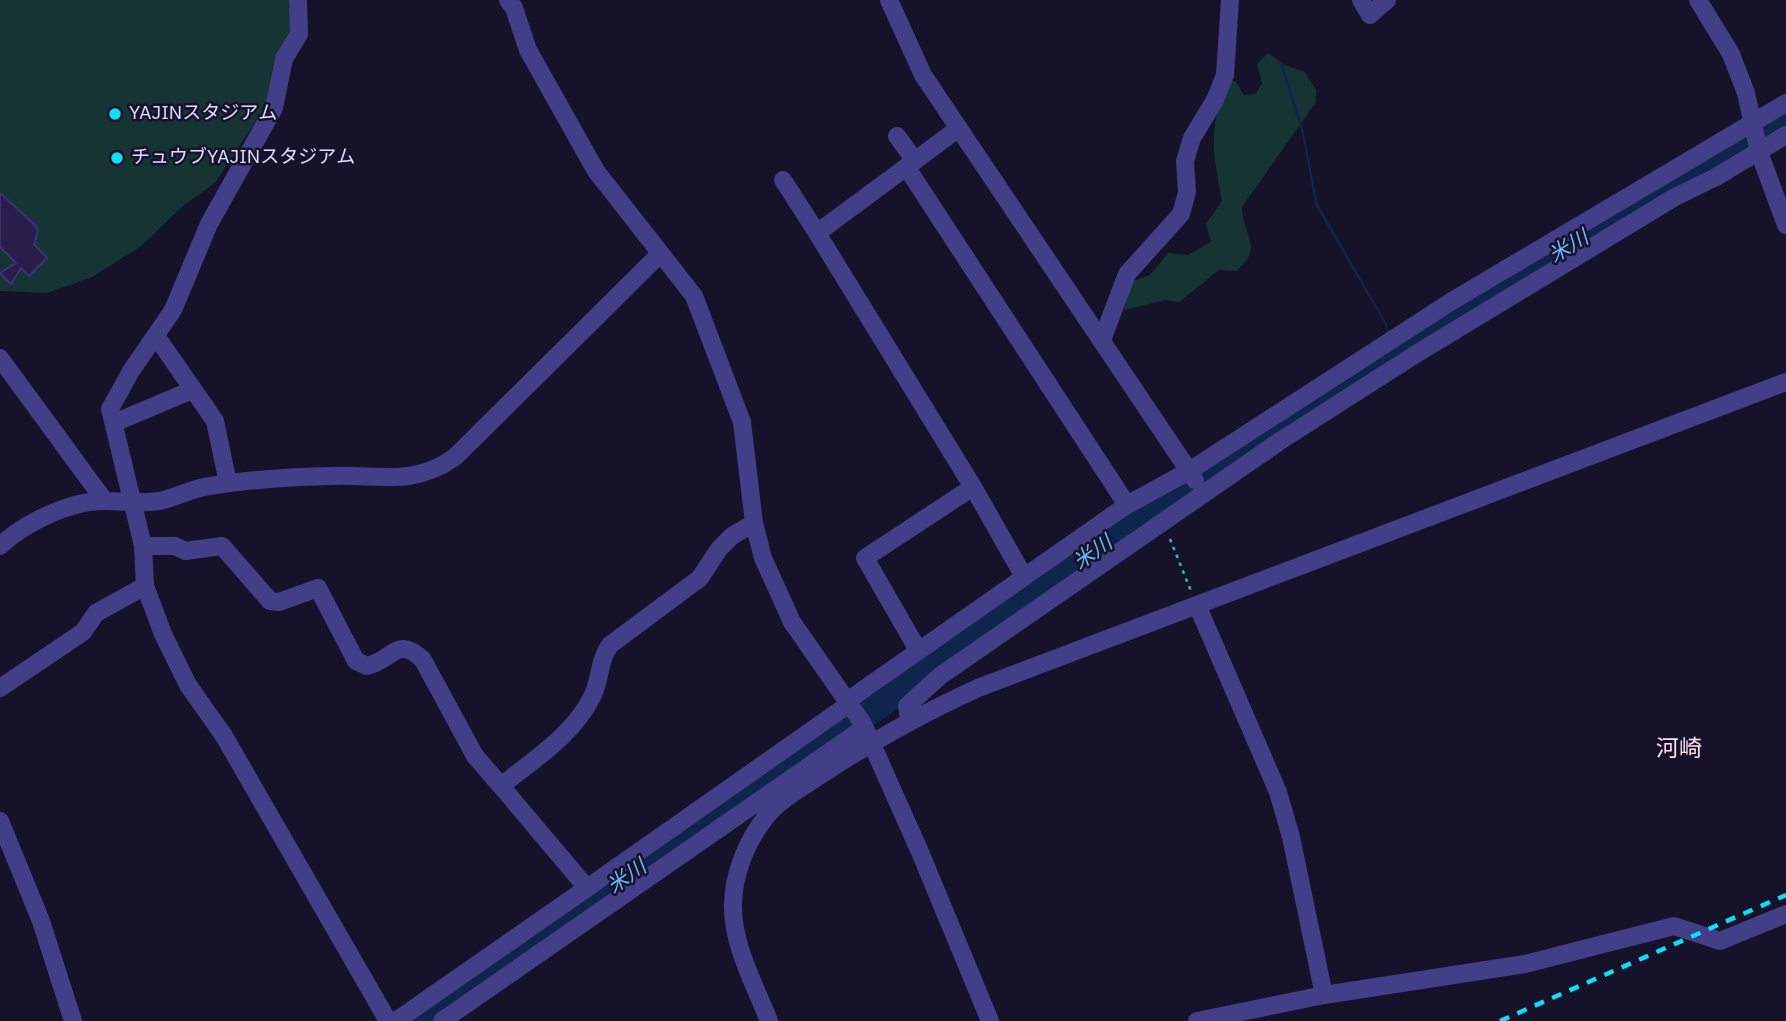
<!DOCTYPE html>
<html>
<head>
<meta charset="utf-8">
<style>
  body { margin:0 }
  canvas { display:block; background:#16122a }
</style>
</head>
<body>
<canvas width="1786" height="1021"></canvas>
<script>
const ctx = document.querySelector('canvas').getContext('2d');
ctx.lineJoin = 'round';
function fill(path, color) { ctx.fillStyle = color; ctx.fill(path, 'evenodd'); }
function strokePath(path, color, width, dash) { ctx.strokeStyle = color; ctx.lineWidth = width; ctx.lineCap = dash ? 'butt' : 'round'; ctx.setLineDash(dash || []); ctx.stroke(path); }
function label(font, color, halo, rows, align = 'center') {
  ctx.font = font + ' "IBM Plex Sans","Noto Sans JP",sans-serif'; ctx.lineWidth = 5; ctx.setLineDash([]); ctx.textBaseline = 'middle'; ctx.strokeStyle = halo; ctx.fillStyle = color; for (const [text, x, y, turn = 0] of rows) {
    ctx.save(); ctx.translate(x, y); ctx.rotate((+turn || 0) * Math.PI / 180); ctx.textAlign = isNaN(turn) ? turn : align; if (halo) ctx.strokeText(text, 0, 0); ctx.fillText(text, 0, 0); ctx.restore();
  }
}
fill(new Path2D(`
  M0,0H290L291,31L274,60L266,106L215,183L184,205L140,247L92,277L47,293L0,291Z
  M1268,53L1285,65L1305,72L1316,90V102L1242,207C1243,237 1265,247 1236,271L1219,270L1179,302L1165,300L1124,310L1133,281L1150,275L1168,253L1188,255L1211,242L1206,224L1222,201C1213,153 1207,127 1229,81H1235L1244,95L1256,94L1262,83L1257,64Z`), '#153433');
fill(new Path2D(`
  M1279,62L1283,65L1303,128L1318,204L1387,324L1388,337L1385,324L1315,205L1303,137Z`), '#0f254d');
strokePath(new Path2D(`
  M420,1021L557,924L699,831L1156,510L1428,331L1560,256L1786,118`), '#0f254d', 28);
const building = new Path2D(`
  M0,193L35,225L38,231L34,244L47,258L29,276L21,268L11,284L0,273L16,263L0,247Z`);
fill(building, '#281e4b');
strokePath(building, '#3f3176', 2);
strokePath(new Path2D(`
  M1170,539L1191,591`), '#34bab3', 2.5, [3.5, 5]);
strokePath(new Path2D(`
  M298,0L299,34L284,59L274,108L209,224L173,310L131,371L110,409L143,546L145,586L163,634L188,685L224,736L388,1021
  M508,0L514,8L528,50L596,171L694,296L742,422L754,523L763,558L792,622L863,724L920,852L990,1021
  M889,0L923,75L1195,480
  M1361,0L1370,15L1387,0
  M1698,0L1731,54L1746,93L1759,152L1786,225
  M959,128L817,233L973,487
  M897,136L915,161
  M907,168L1127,505
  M783,180L817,233
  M156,336L215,421L228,483
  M1102,340L1127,274L1181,214L1187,192L1185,161L1192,138L1215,100L1225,75L1230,0
  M0,358L104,500
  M114,423L192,390
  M0,546C24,523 71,500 106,501C124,501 140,504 159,501C176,498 192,488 210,486C250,479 292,477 332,476C379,474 413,487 455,457L659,255
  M143,546H175L185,551L222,546L270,601L279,602L318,588L356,661L367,666C393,660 397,635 423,660L475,756L501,786C533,760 573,735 592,697C601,680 598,661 610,645L700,578L719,549L732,536L754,523
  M1198,607L1278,792L1291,837L1324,995
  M918,650L865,558L973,487L1023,575
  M0,688L83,632L96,613L145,586
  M847,701L1127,505L1189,471L1452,301L1786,103
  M909,719L907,706L940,676L1280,441L1416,354L1675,197L1716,177L1786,135
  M0,821L41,921L73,1021
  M587,888L849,704
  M396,1021L587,888L501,786
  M442,1021L864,728
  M769,1021C755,985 732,944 733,905C733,875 747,840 766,817C778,801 800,789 816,778C869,743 921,714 978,688L1786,382
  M1197,1021L1324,995L1525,964L1674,926L1720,941L1786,914`), '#423e88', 18);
strokePath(new Path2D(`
  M1500,1021L1786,895`), '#0edff9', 4.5, [10, 9]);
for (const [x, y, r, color] of [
  [115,114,7,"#0edff9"],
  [117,158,7,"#0edff9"]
]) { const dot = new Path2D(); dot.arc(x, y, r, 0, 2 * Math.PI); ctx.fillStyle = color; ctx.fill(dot); strokePath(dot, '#16122a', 2.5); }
label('19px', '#e0dcfe', '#16122a', [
  ["YAJINスタジアム",129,114],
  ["チュウブYAJINスタジアム",131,158]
], 'left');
label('italic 21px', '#6db8fb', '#16122a', [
  ["米川",1569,247,-31],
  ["米川",1093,553,-35],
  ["米川",627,877,-35]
]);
label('23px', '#fedef2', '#16122a', [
  ["河崎",1679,749]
]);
</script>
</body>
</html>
